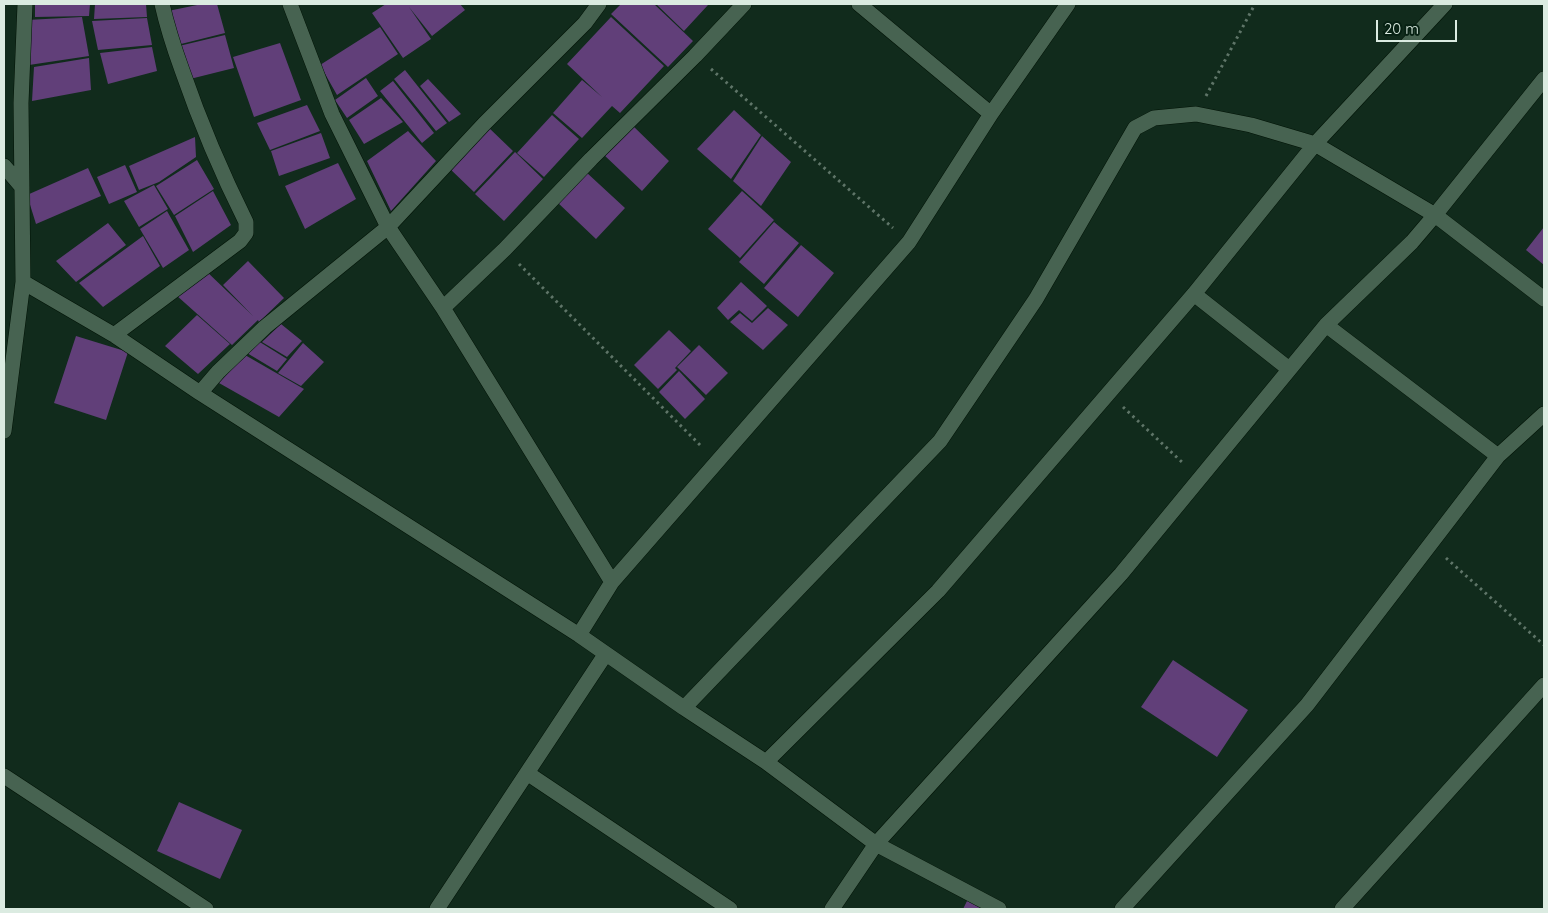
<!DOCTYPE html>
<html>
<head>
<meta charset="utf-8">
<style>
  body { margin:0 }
  #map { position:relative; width:1548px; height:913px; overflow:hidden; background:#112b1c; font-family:Quicksand,sans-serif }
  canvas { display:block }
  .frame { position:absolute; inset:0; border:5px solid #dbebe1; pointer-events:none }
  .scale { position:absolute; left:1376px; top:20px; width:81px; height:22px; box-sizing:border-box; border:2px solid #dbebe1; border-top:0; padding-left:6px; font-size:15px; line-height:18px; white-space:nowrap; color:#dbebe1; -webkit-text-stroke:4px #072113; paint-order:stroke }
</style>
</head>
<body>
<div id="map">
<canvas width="1548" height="913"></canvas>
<div class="frame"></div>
<div class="scale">20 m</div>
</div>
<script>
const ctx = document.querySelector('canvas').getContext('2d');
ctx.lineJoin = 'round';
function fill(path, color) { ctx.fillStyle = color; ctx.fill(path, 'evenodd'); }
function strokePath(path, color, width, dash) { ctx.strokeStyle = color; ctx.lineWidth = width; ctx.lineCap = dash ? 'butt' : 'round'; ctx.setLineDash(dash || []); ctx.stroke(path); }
fill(new Path2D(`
  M35,4H90L89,16L35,17Z
  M95,4H146L147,17L94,19Z
  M202,4H217L225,33L177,45L168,11Z
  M386,4H460L465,10L432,36L409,7L431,39L403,58L372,13Z
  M621,4H654L693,41L668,67L611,14Z
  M656,4H707L708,5L684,31Z
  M82,17L89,56L29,65L27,20Z
  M611,17L664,66L620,113L612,106L582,138L553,113L582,80L602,97L567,64Z
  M147,18L152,45L98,50L92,21Z
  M380,27L398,54L337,95L320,65Z
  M225,35L234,68L190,79L179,46Z
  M280,43L301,100L254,117L233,57Z
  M152,47L157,71L108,84L100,53Z
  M89,58L91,90L32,101L34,67Z
  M405,70L447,123L436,131L394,79Z
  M366,78L378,96L347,118L335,100Z
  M428,79L461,114L449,122L420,86Z
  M393,81L434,133L422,143L380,91Z
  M381,98L403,122L364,144L349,120Z
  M307,105L320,131L270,150L257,123Z
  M734,110L761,135L731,179L697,149Z
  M552,115L579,139L544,177L517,153Z
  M631,124L669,161L642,191L603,154Z
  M487,126L513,151L474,192L448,167Z
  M408,131L436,161L391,211L367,161Z
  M321,133L330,158L279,176L271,151Z
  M762,136L791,162L761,206L733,181Z
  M195,137L196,157L159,182L139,190L129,166Z
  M515,152L543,179L504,221L475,194Z
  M197,160L214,189L174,215L156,186Z
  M338,163L356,199L305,229L285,186Z
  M125,165L137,192L109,204L97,177Z
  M88,168L101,196L36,224L27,195Z
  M586,172L625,208L596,239L557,202Z
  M154,185L168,209L139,227L124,201Z
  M213,191L231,225L193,252L175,216Z
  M742,191L774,220L740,258L708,229Z
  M167,211L189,250L163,268L140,229Z
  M774,222L799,243L764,284L739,262Z
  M108,223L126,245L76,282L56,261Z
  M1544,227V265L1526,250Z
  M143,236L160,266L103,307L79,283Z
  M801,245L834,273L798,317L764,288Z
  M248,261L284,298L259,322L258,320L232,345L176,295L204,269L253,316L223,285Z
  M741,282L767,306L752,321L739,310L728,320L717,308Z
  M768,308L788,325L763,350L730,322L740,313L752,323Z
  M197,315L230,344L198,374L165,346Z
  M281,324L302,341L287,357L262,342Z
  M669,330L691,351L675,368L677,370L658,389L634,365Z
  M76,336L128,352L106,420L54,403Z
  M255,339L287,359L277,371L242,350Z
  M303,343L324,362L301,386L278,373Z
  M699,345L728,373L706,395L677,367Z
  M245,355L304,389L279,417L219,383Z
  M679,371L705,399L685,419L659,392Z
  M1173,660L1248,710L1217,757L1141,707Z
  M179,802L242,830L220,879L157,851Z
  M969,897L994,909H963Z`), '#613f79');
const minor = new Path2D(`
  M25,4L21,103L23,282L114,335L200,393L579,635L684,708L766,762L876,844L999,909
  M290,4L332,114L388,227L443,308L612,582
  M859,4L991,114
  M1544,79L1435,215L1544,299
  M4,166L22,187
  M1194,294L1289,369
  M443,308L505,249L591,159L695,56L744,4
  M1326,325L1498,456
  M114,335L240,241L246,233V222C221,172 200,122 182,70C174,48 167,26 162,4
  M200,393L218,372L265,327L388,227L484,124L585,23L599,4
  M4,431L23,282
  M579,635L612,582L909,242L991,114L1068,4
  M684,708L940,441L1036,299L1135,128L1154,118L1196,114L1251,125L1315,144L1435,215L1412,242L1326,325L1121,574L876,844L832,909
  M766,762L938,591L1194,294L1315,144L1445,4
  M527,773L730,909
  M4,776L206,909
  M437,909L605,655
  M1122,909L1307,705L1498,456L1544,414
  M1342,909L1544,685`);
strokePath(minor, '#001306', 16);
strokePath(new Path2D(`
  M711,69L893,228
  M1206,96L1255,4
  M519,264L702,447
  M1123,407L1184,464
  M1446,558L1544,645`), '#5f7568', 3, [2.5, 4]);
strokePath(minor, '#476351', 15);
</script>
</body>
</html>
